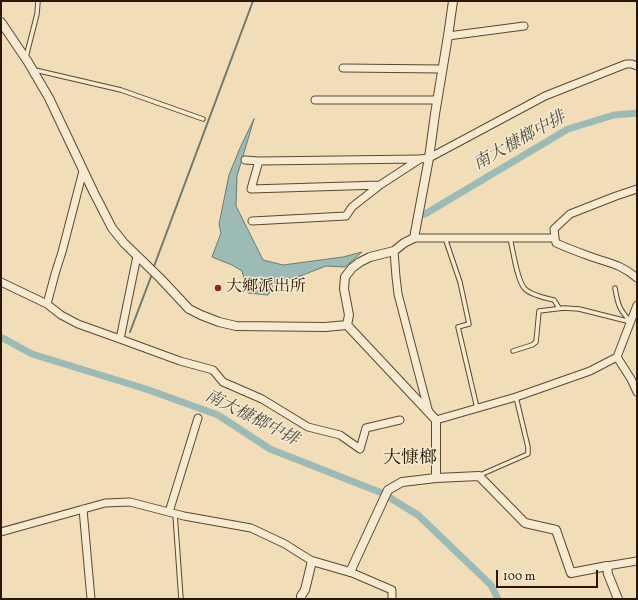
<!DOCTYPE html>
<html>
<head>
<meta charset="utf-8">
<style>
  body { margin:0 }
  #map { position:relative; width:638px; height:600px; overflow:hidden; background:#f1deb9; font-family:Vollkorn,serif }
  canvas { display:block }
  .frame { position:absolute; inset:0; border:2px solid #291601; pointer-events:none }
  .scale { position:absolute; left:496px; top:570px; width:102px; height:18px; box-sizing:border-box; border:2px solid #291601; border-top:0; padding-left:5px; font-size:12px; line-height:14px; white-space:nowrap; color:#291601; -webkit-text-stroke:3px #f6ead2; paint-order:stroke }
</style>
</head>
<body>
<div id="map">
<canvas width="638" height="600"></canvas>
<div class="frame"></div>
<div class="scale">100 m</div>
</div>
<script>
const ctx = document.querySelector('canvas').getContext('2d');
ctx.lineJoin = 'round';
function fill(path, color) { ctx.fillStyle = color; ctx.fill(path, 'evenodd'); }
function strokePath(path, color, width, dash) { ctx.strokeStyle = color; ctx.lineWidth = width; ctx.lineCap = dash ? 'butt' : 'round'; ctx.setLineDash(dash || []); ctx.stroke(path); }
function label(font, color, halo, rows, align = 'center') {
  ctx.font = font + ' Vollkorn,"Noto Serif TC",serif'; ctx.lineWidth = 3; ctx.setLineDash([]); ctx.textBaseline = 'middle'; ctx.strokeStyle = halo; ctx.fillStyle = color; for (const [text, x, y, turn = 0] of rows) {
    ctx.save(); ctx.translate(x, y); ctx.rotate((+turn || 0) * Math.PI / 180); ctx.textAlign = isNaN(turn) ? turn : align; if (halo) ctx.strokeText(text, 0, 0); ctx.fillText(text, 0, 0); ctx.restore();
  }
}
const water = new Path2D(`
  M254,119L237,176L236,206L263,260L283,265L343,257L362,252L345,267L326,266L295,278L280,279L274,283L268,295L248,293L242,271L232,265L212,257L221,233L219,224L229,175L240,148Z`);
fill(water, '#9cbbb7');
strokePath(water, '#6e796e', 1);
strokePath(new Path2D(`
  M153,269L253,1
  M130,332L152,274`), '#6e796e', 2);
strokePath(new Path2D(`
  M425,214L568,129L614,115L637,113
  M1,337L32,354L146,389L218,415L270,449L382,493L418,515L491,585L498,599`), '#9cbbb7', 7);
const service = new Path2D(`
  M26,57L37,14L38,1
  M35,70L121,90L203,119
  M445,238L460,282L469,324L458,327L477,408
  M510,238C513,250 517,281 525,289C531,295 545,298 554,300L559,308
  M615,288C618,305 619,309 630,321
  M513,351L532,345L536,342L539,311L564,308L579,309L631,322
  M480,475L528,454V447L516,397
  M175,514L181,599`);
const minor = new Path2D(`
  M448,36L524,26
  M343,68L442,69
  M315,100H437
  M245,160L259,161L419,159
  M259,161L251,189L380,185
  M252,221L346,216L352,207L380,185L420,159L429,158L545,96L626,64H632L637,66
  M414,238H555L556,243C567,248 578,252 589,256C608,263 621,264 637,278
  M555,238L554,229L570,214L616,196L637,189
  M394,251L396,277L398,294L429,413
  M137,256L120,339L180,361L213,370L223,382L262,399L308,427L340,435L360,449L366,428L400,420
  M1,282L47,304L61,315L78,324L120,339
  M47,304L55,274L62,252L83,171
  M637,305L617,357L631,379L637,392
  M436,420L516,397L590,371L617,357
  M83,509L91,599
  M169,512L198,418
  M1,532L105,503L130,502L184,516L251,528L285,544L312,561
  M607,566L637,561
  M350,572L392,590V599`);
const tertiary = new Path2D(`
  M1,22L28,62L49,98L94,193L112,228L124,243L160,278L189,309L201,315L219,322L236,326L325,327L347,325
  M347,325L349,315L344,289L345,277L352,268L360,262L370,257L394,251L404,243L414,238L429,158L435,114L448,36L453,1
  M347,325L436,420V478
  M301,599V596L305,590L312,561L350,572L388,490L402,482L436,478L479,476L525,523L556,530L571,573L607,566L608,574L618,599`);
strokePath(service, '#5b482f', 5.5);
strokePath(minor, '#5b482f', 9);
strokePath(tertiary, '#5b482f', 10);
strokePath(service, '#f6ead2', 3.5);
strokePath(minor, '#f6ead2', 7);
strokePath(tertiary, '#f6ead2', 8);
for (const [x, y, r, color] of [
  [218,288,4,"#8f2418"]
]) { const dot = new Path2D(); dot.arc(x, y, r, 0, 2 * Math.PI); ctx.fillStyle = color; ctx.fill(dot); strokePath(dot, '#f6ead2', 1.5); }
label('16px', '#291601', '#f6ead2', [
  ["大鄉派出所",226,288]
], 'left');
label('italic 17px', '#515041', '#f6ead2', [
  ["南大槺榔中排",520,142,-29],
  ["南大槺榔中排",251,419,27]
]);
label('18px', '#291601', '#f6ead2', [
  ["大慷榔",410,460]
]);
</script>
</body>
</html>
